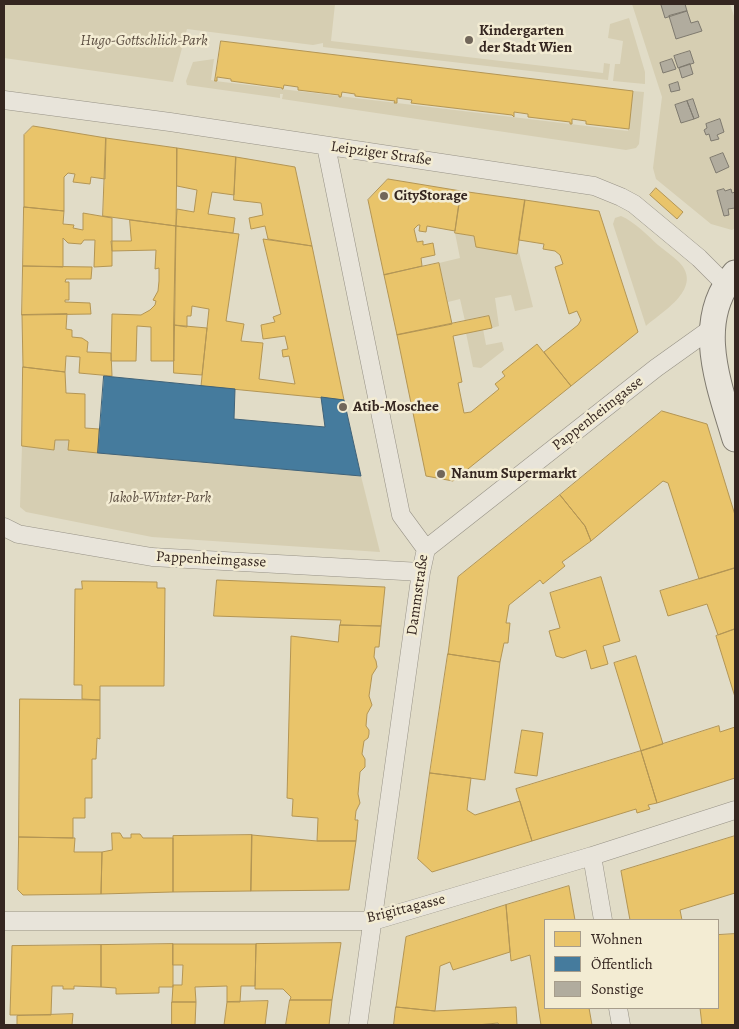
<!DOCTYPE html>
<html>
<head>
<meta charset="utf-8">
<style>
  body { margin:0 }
  #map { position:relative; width:739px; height:1029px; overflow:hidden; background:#e1dcc7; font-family:Alegreya,serif }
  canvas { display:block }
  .frame { position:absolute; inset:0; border:5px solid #352620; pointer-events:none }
  .legend { position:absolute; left:544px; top:919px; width:175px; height:90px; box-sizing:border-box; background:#f3ecd3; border:1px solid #a79d8b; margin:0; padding:6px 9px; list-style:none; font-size:15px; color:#352620 }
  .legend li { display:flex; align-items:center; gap:10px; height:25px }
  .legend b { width:25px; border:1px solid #a79d8b }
</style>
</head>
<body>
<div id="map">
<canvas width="739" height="1029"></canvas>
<div class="frame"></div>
<ul class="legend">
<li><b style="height:14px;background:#e9c46a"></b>Wohnen</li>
<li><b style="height:14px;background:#457b9d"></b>Öffentlich</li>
<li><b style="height:14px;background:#b1ac9e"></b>Sonstige</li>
</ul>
</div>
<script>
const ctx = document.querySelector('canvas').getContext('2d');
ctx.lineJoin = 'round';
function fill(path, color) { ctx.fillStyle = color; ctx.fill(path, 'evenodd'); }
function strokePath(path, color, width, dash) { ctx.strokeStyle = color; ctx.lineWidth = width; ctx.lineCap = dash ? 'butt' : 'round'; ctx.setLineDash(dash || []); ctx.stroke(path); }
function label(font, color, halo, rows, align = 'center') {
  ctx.font = font + ' Alegreya,serif'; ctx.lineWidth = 5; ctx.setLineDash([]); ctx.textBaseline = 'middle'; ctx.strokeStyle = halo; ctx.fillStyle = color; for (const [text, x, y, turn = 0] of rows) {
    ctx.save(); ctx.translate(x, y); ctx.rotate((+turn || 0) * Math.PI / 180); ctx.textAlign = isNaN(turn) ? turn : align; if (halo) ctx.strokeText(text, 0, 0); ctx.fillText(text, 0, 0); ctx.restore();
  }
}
fill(new Path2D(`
  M4,4H335L331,41L603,73L604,63L610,64L608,80L323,47V43L313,45L187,29L173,82L4,58Z
  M632,4H730L735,19V228L732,230L711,224L656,179L653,168L662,97Z
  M629,18L645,72V84L613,81L615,64H620L623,41L608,38L610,24Z
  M214,59L211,80L215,81L628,131L633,91L644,92L639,144L636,148L626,150L282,99L283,94H280V98L187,85L186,81L193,62Z
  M621,216C635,222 647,235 658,245C665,251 673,256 679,262C704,288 663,311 646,326L613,224L615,218Z
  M455,233L474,236L476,247L517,254L518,248L533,307L515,311L511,295L495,298L499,326L492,328L489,316L465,321L460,299L448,302L439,263L460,258Z
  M483,329L486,345L502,342L504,350L481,368L473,367L466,333Z
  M55,440H69V450L361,476L380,552L152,537L26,512L20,507L22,446L54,450Z`), '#d6ceb2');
const homes = new Path2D(`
  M221,41L633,91L629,129L586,124V121L572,119V124H570V122L528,117V114L514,112V117L512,115L411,103L412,100L397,98V103H394L395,101L355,96V94L342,92L341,97H339V95L298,90V87L284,85L283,89H282V88L231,81V79L217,77V81H215Z
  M33,126L106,138L105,179L91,177L90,184L73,182L75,174L68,173L64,177V211L24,207V135Z
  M106,138L177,148L176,226L103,216Z
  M177,148L236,157L234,195L212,192L208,214L235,218L233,233L176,226L177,209L194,212L197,190L177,186Z
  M236,157L295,167L312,246L268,239L265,226L251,229L249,218L263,215L261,203L234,200Z
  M388,179L461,191L455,231L427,226L426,232L419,231L420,225H418L414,229L417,242L423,241V245L433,243L435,255L421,258L422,266L384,275L368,200Z
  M656,188L683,212L677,219L650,195Z
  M461,191L525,200L517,254L476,247L474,236L455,233Z
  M525,200L599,211L638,332L571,386L544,352L578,325L581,320L577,311L569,314L555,267L563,264L560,255L555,251L543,249L544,244L519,240Z
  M24,207L64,211L63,224L74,225L73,228L83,230V213L112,218V266L94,267L95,240H84L81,244L68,243L63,238V267L23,266Z
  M130,220L176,226L174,361H151V327L137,326L136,361H111L112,314L141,315L150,310L155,305L156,301L153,300L158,291L159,281V268L155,269L156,250L112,251L111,241H131Z
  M176,226L239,234L226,321L244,324L241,341L263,343L259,379L295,384L289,356L283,357L282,350L288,349L285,336L263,339L261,325L275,322L273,317L281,314L263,239L312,246L344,400L201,386L209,309L192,306L191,316H187V327L174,325Z
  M439,263L452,324L397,335L384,275Z
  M23,266L92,267L91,279H66L65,282H69V300H65V302L90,303L91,314L22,315Z
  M67,314L66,329L72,330V337L82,338L88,342L87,352L111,353L112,376L79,373L80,357L66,356L65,372L23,367L22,315Z
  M489,316L492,328L453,336L462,382L458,383L464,413L471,412L499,389L495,384L505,376L502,372L537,344L571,386L453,481L426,476L397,335Z
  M174,325L207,328L202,375L174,373Z
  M23,367L65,372L66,393L85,394V428L99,429L98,453L68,450L69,440H55L54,450L22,446Z
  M662,411L707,424L735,515V568L699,579L668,483L663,481L591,541L585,526L560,495Z
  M560,495L585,526L591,541L562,562L565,566L543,584L540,580L509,605L506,623H510L508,643H504L500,662L448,654L458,577Z
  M735,568V629L718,635L707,604L668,616L660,591Z
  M601,577L620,641L603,646L608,664L591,669L586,650L563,658L556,656L549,631L560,628L550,593Z
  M217,580L385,587L381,626L340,625L341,620L214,616Z
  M82,581L157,582V588H165L164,686H100V700L82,699V685H74L75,589H82Z
  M340,625L381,626L379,647H375L374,657L376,661L377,667L372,675L369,696L372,705L367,714L366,726L369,730V734L368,738L364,741L362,754L365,759V767L360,772L358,794L360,803L356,811L355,820H358L356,841H317L318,818L292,816L293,799L287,798L291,636L338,642Z
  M735,629V697L716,636Z
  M448,654L500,662L485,780L430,773Z
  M636,656L663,744L641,751L614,663Z
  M20,699L100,700V739L97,738L96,759H92V798H85V818H73V838L19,837Z
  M719,726L720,732L735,727V778L657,803L641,751Z
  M522,730L543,733L537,776L515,773Z
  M641,751L657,803L648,805L650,809L637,813L636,809L532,841L516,789Z
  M430,773L471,778L467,810L475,815L520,801L532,841L432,872L418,859Z
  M112,833H120L123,838H131V834H140L143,838H173V892L101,894L102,852L112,850Z
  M252,835L317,841H356L349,890L251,891Z
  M252,835L251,891L173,892V836Z
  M735,836V893L680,910L682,920H630L621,871Z
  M19,837L75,838L74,852H102L101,894L23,895L18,890Z
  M569,886L575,920H545V1008H589L592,1025H541L530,955L511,961L506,905Z
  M506,905L510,952L453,970L450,962L440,966L435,1011L396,1007L406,937Z
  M735,934V1025H702L700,1008H718V935Z
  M341,943L332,1000H290L291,997L283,989H255L256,944Z
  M173,944V987H159V993L116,994V988L101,987V945Z
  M173,944H256L255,986H241L240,1002H227V986L195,987L196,1002H172L173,985H182L183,965H173Z
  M101,945V987L74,986V989H63V986H52L51,1015H10L12,946Z
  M290,1000H332L329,1025H286Z
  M268,1001L265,1025H224L227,1002Z
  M172,1002H196L195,1025H172Z
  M396,1007L435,1011L516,1007L517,1025H499L498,1023L477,1025H394Z
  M73,1014L72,1025H17V1016Z`);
fill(homes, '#e9c46a');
strokePath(homes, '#b39554', 1);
const public = new Path2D(`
  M104,376L235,389L234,419L325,427L321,397L344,400L361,476L98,453Z`);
fill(public, '#457b9d');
strokePath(public, '#406278', 1);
const building = new Path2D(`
  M665,4H685L687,11L665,18L661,5Z
  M687,11L691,23L698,21L702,31L676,39L669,16Z
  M690,51L694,63L678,68L674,56Z
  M672,59L676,69L663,73L660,63Z
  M690,64L693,74L682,78L679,68Z
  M678,82L680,90L671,92L669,85Z
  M693,99L699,117L694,119L687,101Z
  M687,101L694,119L681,123L675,105Z
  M720,119L724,132L717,135L719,139L711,141L709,134L706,135L704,130L707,128L706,124Z
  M723,153L729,167L716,173L710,158Z
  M724,189L725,191L731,189L732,193L735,192V208L728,209L729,215L724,216L717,191Z`);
fill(building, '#b1ac9e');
strokePath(building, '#7f7a6f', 1);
const street = new Path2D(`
  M4,100L170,122L594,186L621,197L634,204L699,258L726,285
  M326,146L401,515L426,549L421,572L358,1025
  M4,527L18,534L152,557L421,572
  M426,549L656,368L712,328
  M592,856L603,920
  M4,921H373L592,856L735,810
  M618,1008L621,1025`);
const secondary = new Path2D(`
  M735,273C693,321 719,385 735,439`);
strokePath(street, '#979286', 19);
strokePath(secondary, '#7f7a6f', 27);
strokePath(street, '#e8e4da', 18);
strokePath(secondary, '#e8e4da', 25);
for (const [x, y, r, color] of [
  [469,40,5,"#71665a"],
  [384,196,5,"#71665a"],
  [343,407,5,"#71665a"],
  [441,474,5,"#71665a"]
]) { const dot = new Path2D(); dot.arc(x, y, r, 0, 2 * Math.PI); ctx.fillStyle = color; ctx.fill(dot); strokePath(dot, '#f3ecd3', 2); }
label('bold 15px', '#352620', '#f3ecd3', [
  ["Kindergarten",479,31],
  ["der Stadt Wien",479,48],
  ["CityStorage",394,196],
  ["Atib-Moschee",353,407],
  ["Nanum Supermarkt",451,474]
], 'left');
label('italic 15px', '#5b4d40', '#f3ecd3', [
  ["Hugo-Gottschlich-Park",144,41],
  ["Jakob-Winter-Park",160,498]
]);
label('15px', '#352620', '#f3ecd3', [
  ["Leipziger Straße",381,154,8],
  ["Pappenheimgasse",598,414,-38],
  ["Pappenheimgasse",211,560,3],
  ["Dammstraße",418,595,-82],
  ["Brigittagasse",406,909,-14]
]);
</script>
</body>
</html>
